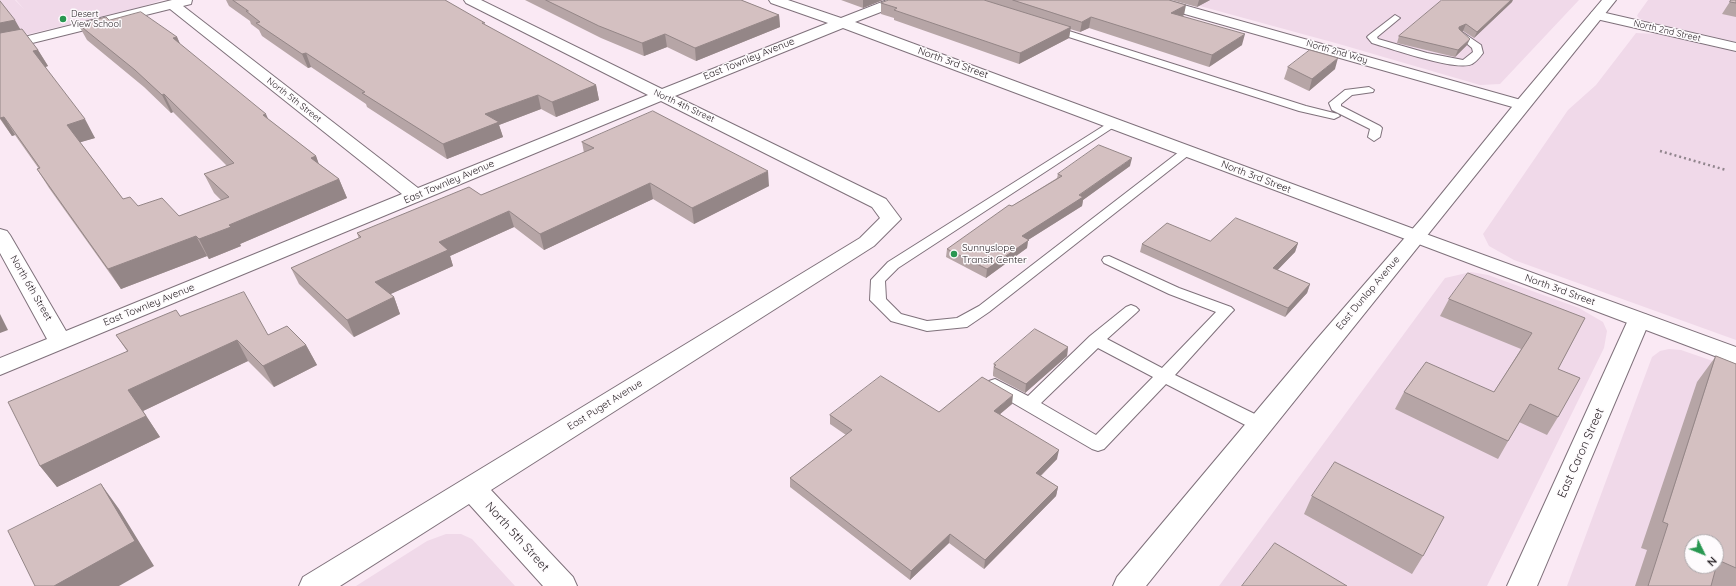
<!DOCTYPE html>
<html>
<head>
<meta charset="utf-8">
<style>
  body { margin:0 }
  #map { position:relative; width:1736px; height:586px; overflow:hidden; background:#fae9f4; font-family:Quicksand,sans-serif }
  canvas { display:block }
  .north { position:absolute; left:1684px; top:534px; width:40px; height:40px; box-sizing:border-box; background:#fefbfd; border:1px solid #aaa6a9; border-radius:50%; rotate:133deg; font-size:11px; font-weight:700; line-height:16px; text-align:center; color:#2c262a }
  .north::after { content:''; display:block; margin:auto; width:14px; height:18px; background:#299751; clip-path:polygon(50% 0,100% 100%,50% 72%,0 100%) }
</style>
</head>
<body>
<div id="map">
<canvas width="1736" height="586"></canvas>
<div class="north">N</div>
</div>
<script>
const ctx = document.querySelector('canvas').getContext('2d');
ctx.lineJoin = 'round';
function fill(path, color) { ctx.fillStyle = color; ctx.fill(path, 'evenodd'); }
function strokePath(path, color, width, dash) { ctx.strokeStyle = color; ctx.lineWidth = width; ctx.lineCap = dash ? 'butt' : 'round'; ctx.setLineDash(dash || []); ctx.stroke(path); }
function label(font, color, halo, rows, align = 'center') {
  ctx.font = font + ' Quicksand,sans-serif'; ctx.lineWidth = 3; ctx.setLineDash([]); ctx.textBaseline = 'middle'; ctx.strokeStyle = halo; ctx.fillStyle = color; for (const [text, x, y, turn = 0] of rows) {
    ctx.save(); ctx.translate(x, y); ctx.rotate((+turn || 0) * Math.PI / 180); ctx.textAlign = isNaN(turn) ? turn : align; if (halo) ctx.strokeText(text, 0, 0); ctx.fillText(text, 0, 0); ctx.restore();
  }
}
fill(new Path2D(`
  M0,0H15L24,9L16,0H162L141,7L0,41Z
  M1178,0H1579L1500,84L1480,85L1339,44Z
  M1648,0H1736V42L1650,22L1640,19L1637,16L1638,14Z
  M1636,33L1657,34L1736,52V340L1514,260L1489,246L1483,234L1568,110L1596,85Z
  M1471,272L1488,275L1579,308L1603,322L1607,331L1604,348L1487,586H1219L1445,278Z
  M1669,349L1681,350L1736,369V586H1567L1652,357L1660,351ZM1692,542H1716V566H1692Z
  M446,534H461L472,539L515,586H356L427,541Z`), '#f0d9e9');
const service = new Path2D(`
  M1395,15L1400,18L1377,37L1378,39L1427,53L1463,60L1473,52L1472,48L1457,35L1462,32L1481,45L1483,53C1480,57 1476,62 1472,64C1458,72 1389,48 1372,43L1367,37L1369,35Z
  M1050,25L1306,106L1338,114L1340,116L1334,119L1299,111L1047,30L1045,28Z
  M1369,87L1374,90L1373,92L1352,95L1341,104V106L1380,126L1382,128L1380,137L1374,141L1368,137L1370,129L1332,110L1329,103L1345,90Z
  M1113,120L1117,121L1119,123L1117,125L898,268L885,281L886,299L901,314L927,321L957,318L979,306L1184,148L1188,147L1194,151L989,312L967,327L927,331L891,321L870,300L871,280L888,262Z
  M1109,256L1179,288L1231,307L1234,310L1231,313L1175,375L1267,420L1270,425L1267,430L1261,431L1255,430L1166,384L1104,449L1098,451L1092,449L989,389L987,385L989,381L995,379L1028,396L1090,336L1126,307L1131,305L1136,307L1139,310L1136,313L1107,339L1162,368L1216,312L1169,294L1104,263L1102,260L1104,257ZM1098,348L1153,377L1096,435L1041,403Z`);
const minor = new Path2D(`
  M172,0H192L191,4L183,6L418,188L648,95L466,3L464,0H481L662,89L828,23L771,3L769,0H788L841,18L887,0H906L904,3L855,22L1422,232L1425,236L1422,240L1415,242L1408,240L843,28L675,96L886,199L901,219L874,246L491,490L573,577L577,586H543L469,504L340,586H299L303,577L860,238L880,218L872,207L661,101L0,375V358L47,339L0,253V229L7,231L10,235L66,331L402,194L170,9L0,51V43Z
  M1144,0H1166L1528,102L1530,105L1528,108L1522,110L1516,108L1146,3Z
  M1597,11L1736,43V51L1592,18L1590,15L1592,12Z
  M1639,313L1647,315L1650,320L1537,586H1507L1628,320L1631,315Z`);
const tertiary = new Path2D(`
  M1415,230L1736,347V364L1408,240L1405,236L1408,232Z`);
const secondary = new Path2D(`
  M1602,0H1616L1146,586H1113L1117,577L1316,340L1422,218L1516,102Z`);
strokePath(service, '#7f717b', 2);
strokePath(minor, '#7f717b', 2);
strokePath(tertiary, '#7f717b', 2);
strokePath(secondary, '#7f717b', 2);
strokePath(new Path2D(`
  M1660,151L1726,170`), '#91858d', 2.5, [2, 3]);
fill(service, '#fff');
fill(minor, '#fff');
fill(tertiary, '#fff');
fill(secondary, '#fff');
fill(new Path2D(`
  M226,0H445L485,25L596,85L599,100L556,117L541,109L499,125L503,137L447,159L367,107L366,104L311,67L308,68L262,36L259,30L251,24L250,21L229,6Z
  M525,0H741L779,15L780,27L696,61L667,47L644,56L601,38Z
  M841,0H883L863,8Z
  M889,0H1169L1184,15L1182,16L1242,45L1209,67L1089,28L1080,32L1070,29L1069,38L1019,64L894,20V18L881,14V3Z
  M1171,0H1210L1197,7Z
  M1731,0H1736V17L1722,14Z
  M0,1L20,29L38,50L48,66L45,67L95,138L80,142L123,199L138,206L179,216L221,200L214,193L204,174L227,166L173,112L171,113L144,87L87,40L78,24L109,20L177,37L180,44L268,119L316,156L318,163L339,179L347,198L240,244L241,246L209,259L207,256L121,289L49,188L37,169H39L15,135L12,136L0,119Z
  M1512,2L1474,38L1463,31H1461L1467,45L1455,57L1397,43L1399,36Z
  M1288,67L1335,69L1309,91L1284,79Z
  M582,142L769,186L694,224L653,199L544,250L514,227L450,256L453,266L390,294L394,297L400,314L354,337L299,284L291,268L359,239L357,233L481,195L584,153Z
  M1130,166L1083,200L1082,206L1028,240L1027,248L986,278L946,257L947,249L1012,206L1057,178L1058,174Z
  M1210,241L1298,243L1295,252L1277,270L1310,284L1307,293L1285,317L1140,252L1142,244Z
  M1449,299L1585,318L1558,369V417L1547,435L1519,422L1498,459L1395,409L1404,392H1494L1521,349L1440,316Z
  M180,316L268,335L306,345L317,365L274,387L248,361L143,411L160,437L57,487L40,466L127,351L116,335Z
  M1068,347L1067,356L1025,393L993,376V373L994,364Z
  M1716,356L1736,364V586H1635L1647,550L1641,548L1697,382Z
  M1012,404L1000,414L1057,459L1041,476L1058,487L1056,496L984,569L949,543L910,580L790,487V478L846,435L830,424V415L939,412Z
  M1312,496L1423,556L1412,574L1304,514Z`), '#b6a5a6');
fill(new Path2D(`
  M863,0H883L863,8Z
  M1199,0H1210L1197,7Z
  M1511,0H1513L1512,2L1474,38L1477,32Z
  M1186,5L1184,15L1169,24L1171,13Z
  M779,15L780,27L696,61L695,48Z
  M1091,17L1089,28L1080,32L1082,22Z
  M15,20L24,36L0,42V23Z
  M1466,24L1463,31L1456,34L1459,27Z
  M1071,27L1069,38L1019,64L1020,53Z
  M665,34L667,47L644,56L642,43Z
  M1245,34L1242,45L1209,67L1212,55Z
  M177,37L184,53L173,38Z
  M1470,39L1467,45L1455,57L1458,50Z
  M38,50L48,66L43,68L33,51Z
  M306,53L311,67L308,68L302,54Z
  M1338,58L1335,69L1309,91L1312,79Z
  M596,85L599,100L556,117L552,102Z
  M164,94L173,112L171,113L162,95Z
  M538,95L541,109L499,125L503,137L447,159L443,144L485,114Z
  M266,114L274,132L263,115Z
  M4,117L15,135L12,136L0,118Z
  M85,119L95,138L78,143L67,125Z
  M316,156L323,175L311,158Z
  M1132,158L1130,166L1083,200L1082,206L1028,240L1027,248L986,278L987,269L1022,236Z
  M768,171L769,186L694,224L692,208Z
  M339,179L347,198L240,244L241,246L209,259L199,239L229,225Z
  M650,183L653,199L544,250L540,234Z
  M509,211L514,227L450,256L453,266L382,298L375,282L439,242Z
  M196,236L207,256L121,289L108,269Z
  M1298,243L1295,252L1271,277L1273,268Z
  M1310,284L1307,293L1285,317L1288,308Z
  M394,297L400,314L354,337L347,320Z
  M0,314L8,330L0,333Z
  M237,340L248,361L143,411L160,437L57,487L40,466L128,390Z
  M306,345L317,365L274,387L263,366Z
  M1068,347L1067,356L1025,393L1026,384Z
  M1013,395L1012,404L993,420L994,411Z
  M1059,450L1057,459L1034,482L1036,473Z
  M101,484L119,509L154,566L119,586H54Z
  M1058,487L1056,496L984,569L985,560Z
  M950,534L949,543L910,580L911,571Z`), '#948687');
const building = new Path2D(`
  M233,0H445L485,23H482L596,85L552,102L538,95L485,114L499,122L443,144L362,93L365,92L306,53L302,54L256,23L260,22L246,11H248Z
  M546,0H741L779,15L695,48L665,34L642,43L599,26Z
  M889,0H984L1071,27L1020,53L894,10L897,8L881,3Z
  M1013,0H1169L1186,5L1171,13L1245,34L1212,55L1091,17L1082,22Z
  M1442,0H1511L1477,32L1466,24L1459,27V29L1470,39L1458,50L1399,36Z
  M1731,0H1736V3L1730,2Z
  M0,1L15,20L0,23Z
  M141,12L177,37L173,38L266,114L263,115L316,156L311,158L339,179L229,225L231,227L199,239L196,236L108,269L37,169L40,168L4,117L0,118V33L22,29L38,50L33,51L85,119L67,125L123,199L130,197L138,206L162,198L179,216L229,197L204,174L234,163L164,94L162,95L135,70L78,24L106,17L109,20Z
  M1310,50L1338,58L1312,79L1288,67Z
  M653,111L768,171L692,208L650,183L540,234L509,211L439,242L448,250L375,282L394,297L347,320L291,268L361,237L357,233L469,187L481,195L594,148L582,142Z
  M1099,145L1132,158L1079,195L1083,197L1022,236L1029,240L987,269L947,249L1009,205L1012,206L1062,176L1058,174Z
  M1236,218L1298,243L1273,268L1310,284L1288,308L1142,244L1167,223L1210,241Z
  M1468,273L1585,318L1558,369L1580,378L1558,417L1530,404L1508,441L1404,392L1426,362L1494,392L1532,333L1449,299Z
  M244,292L268,335L287,326L306,345L263,366L237,340L128,390L146,416L40,466L8,402L128,351L116,335L176,310L180,316Z
  M1035,329L1068,347L1026,384L994,367L996,365L994,364Z
  M1716,356L1736,364V568L1718,560L1711,586H1648L1668,524L1663,522ZM1692,542H1716V566H1692Z
  M881,376L939,412L982,377L1013,395L994,411L1059,450L1036,473L1058,487L985,560L950,534L911,571L790,478L852,430L830,415Z
  M1335,462L1444,517L1423,556L1312,496Z
  M101,484L135,541L54,586H35L8,531Z
  M1275,543L1347,586H1242Z`);
fill(building, '#d4c0c1');
strokePath(building, '#948687', 1);
for (const [x, y, r, color] of [
  [63,19,4,"#299751"],
  [954,254,4,"#299751"]
]) { const dot = new Path2D(); dot.arc(x, y, r, 0, 2 * Math.PI); ctx.fillStyle = color; ctx.fill(dot); strokePath(dot, '#fefbfd', 1.5); }
label('9px', '#2c262a', '#fefbfd', [
  ["Desert",71,14],
  ["View School",71,24]
], 'left');
label('9px', '#2c262a', '#fefbfd', [
  ["North 2nd Street",1667,31,13],
  ["North 2nd Way",1337,52,16],
  ["North 5th Street",294,100,38],
  ["North 4th Street",684,106,25]
]);
label('10px', '#2c262a', '#fefbfd', [
  ["East Townley Avenue",749,59,-22],
  ["North 3rd Street",953,63,20],
  ["North 3rd Street",1256,177,21],
  ["East Townley Avenue",449,182,-23],
  ["North 6th Street",31,288,60],
  ["North 3rd Street",1560,290,20],
  ["East Dunlap Avenue",1368,293,-50],
  ["East Townley Avenue",149,305,-22],
  ["East Puget Avenue",605,405,-32]
]);
label('10px', '#2c262a', '#fefbfd', [
  ["Sunnyslope",962,248],
  ["Transit Center",962,260]
], 'left');
label('12px', '#2c262a', '#fefbfd', [
  ["East Caron Street",1581,453,-66],
  ["North 5th Street",517,537,48]
]);
</script>
</body>
</html>
